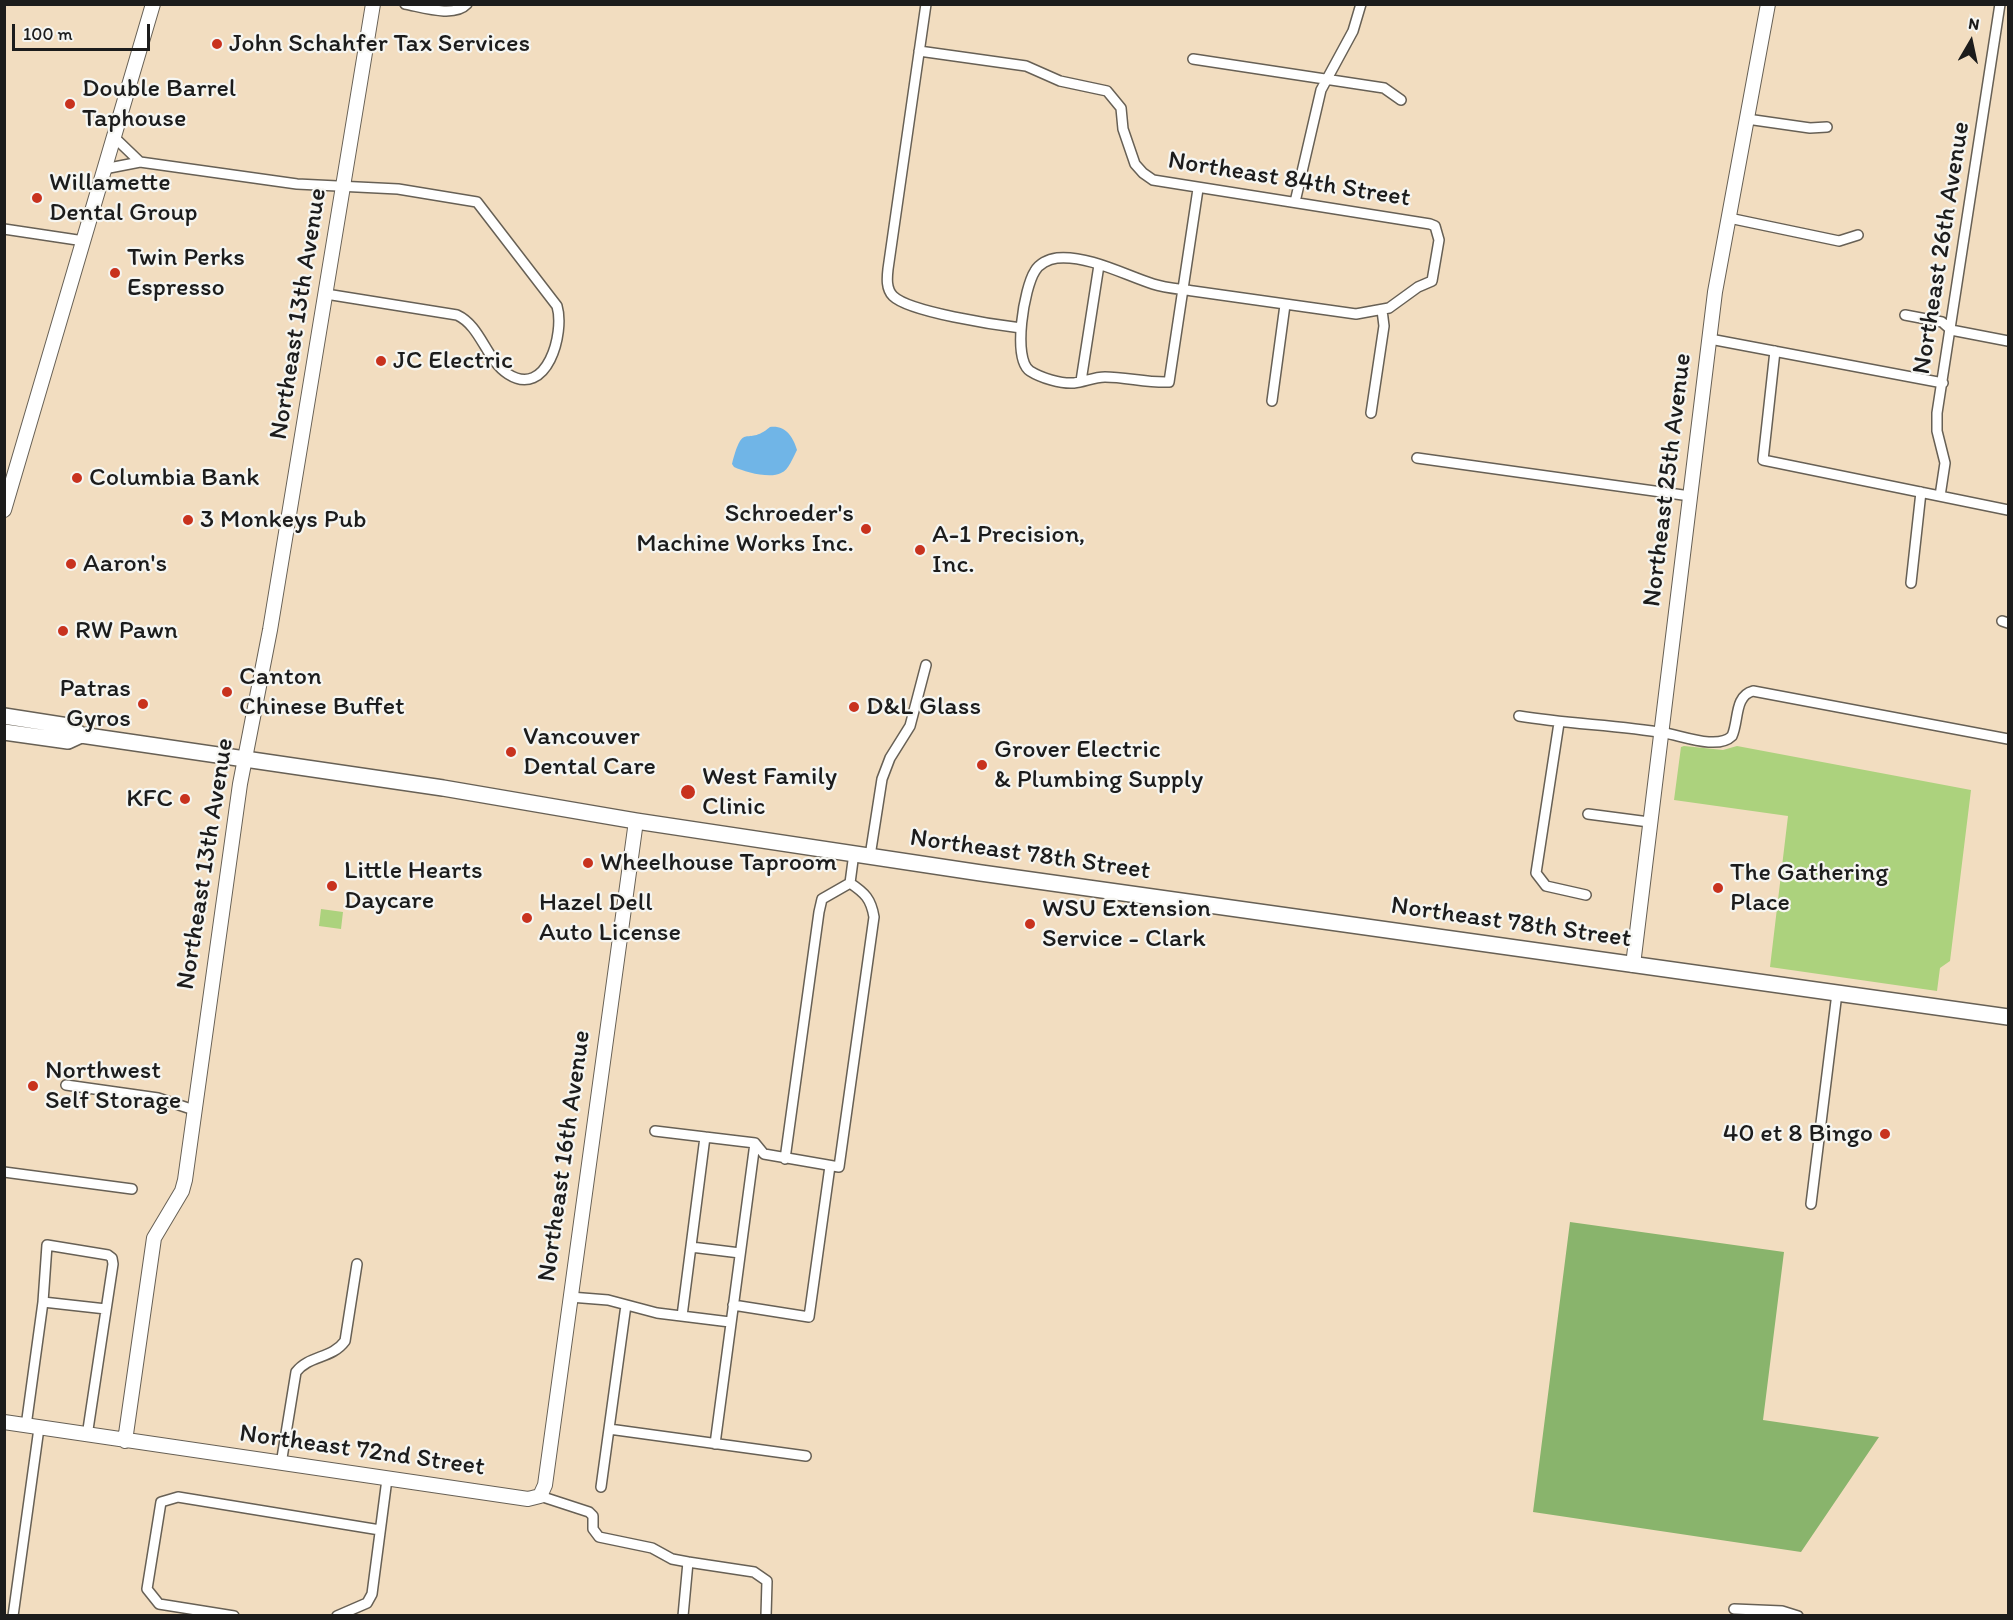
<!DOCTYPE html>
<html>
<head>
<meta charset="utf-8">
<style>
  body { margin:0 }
  #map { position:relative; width:2013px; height:1620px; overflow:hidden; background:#f2ddc0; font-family:Itim,sans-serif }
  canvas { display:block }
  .frame { position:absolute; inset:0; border:6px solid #1c1c1c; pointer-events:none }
  .north { position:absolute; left:1941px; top:12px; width:60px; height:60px; -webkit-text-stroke:4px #f6f6f2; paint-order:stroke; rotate:9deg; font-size:16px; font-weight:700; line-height:24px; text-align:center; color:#1c1c1c }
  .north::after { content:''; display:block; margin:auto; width:21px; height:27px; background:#1c1c1c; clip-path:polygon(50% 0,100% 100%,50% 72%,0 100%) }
  .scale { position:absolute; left:12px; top:24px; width:138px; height:27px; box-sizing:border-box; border:3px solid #1c1c1c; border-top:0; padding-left:8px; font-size:18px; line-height:21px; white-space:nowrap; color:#1c1c1c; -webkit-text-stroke:4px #f6f6f2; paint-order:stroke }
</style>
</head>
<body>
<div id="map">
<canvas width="2013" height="1620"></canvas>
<div class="frame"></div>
<div class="north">N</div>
<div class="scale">100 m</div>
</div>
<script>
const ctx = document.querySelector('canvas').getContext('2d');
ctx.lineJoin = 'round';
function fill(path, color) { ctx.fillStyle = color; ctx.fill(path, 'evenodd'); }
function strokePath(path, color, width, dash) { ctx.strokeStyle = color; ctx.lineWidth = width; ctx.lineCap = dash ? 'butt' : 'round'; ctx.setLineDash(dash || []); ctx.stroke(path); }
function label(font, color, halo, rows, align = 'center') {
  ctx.font = font + ' Itim,sans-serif'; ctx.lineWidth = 4.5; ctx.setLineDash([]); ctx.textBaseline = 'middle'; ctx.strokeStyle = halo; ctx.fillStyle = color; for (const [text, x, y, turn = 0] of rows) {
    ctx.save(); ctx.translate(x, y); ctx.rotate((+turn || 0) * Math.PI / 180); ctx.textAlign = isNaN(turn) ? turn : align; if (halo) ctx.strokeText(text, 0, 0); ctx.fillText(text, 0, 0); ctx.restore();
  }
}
fill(new Path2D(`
  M1684,746L1723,750L1737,746L1971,790L1950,961L1940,968L1937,991L1770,967L1788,816L1674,800L1681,747Z
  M321,909L343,912L341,929L319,926Z`), '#acd27d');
fill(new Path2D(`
  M1570,1222L1784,1252L1763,1420L1879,1437L1801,1552L1533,1512Z`), '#89b46c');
fill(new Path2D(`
  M770,427C785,425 793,436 797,450C793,457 789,470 781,473C770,479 745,472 734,467L732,464C744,419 745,448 770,427Z`), '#70b5e7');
const street = new Path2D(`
  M405,4C422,7 454,18 467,4
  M926,4L888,269C887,278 886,289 893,296C909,312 996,325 1021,328
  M919,51L1026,66L1060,81L1107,91L1121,108L1123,129L1135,164L1143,173L1153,180L1430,224L1435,226L1439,240L1432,281L1418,287L1389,308L1356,314L1193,291C1180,289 1165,288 1153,284C1125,275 1088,255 1057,258C1048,259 1039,264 1035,271C1024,288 1012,359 1030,371C1041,378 1061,384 1074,383C1084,382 1094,377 1105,377C1126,377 1147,383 1169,382L1198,189
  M1193,59L1384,88L1401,100
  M1747,119L1810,128L1827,127
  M114,137L140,162
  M104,169L140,162L297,184L398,189L477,202L557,306C565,333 547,399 508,374C486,360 481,326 457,315L326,294
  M1295,202L1321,90L1353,31L1361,4
  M1729,218L1839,241L1858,235
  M4,229L84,241
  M1905,315L1942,322L1951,330L2008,341
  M1710,339L1943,383
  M1775,351L1763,460L2008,510
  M1081,381L1099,265
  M1272,401L1285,305
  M1371,413L1384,326L1382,310
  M1417,458L1690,496
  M1940,496L1945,463L1937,431V413L2000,4
  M1911,583L1921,492
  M2002,621L2008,623
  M1519,716C1567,724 1617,725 1665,733C1683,736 1718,750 1732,736C1739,721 1734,696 1753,691L2008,739
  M1559,723L1536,873L1546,886L1586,895
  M1588,814L1649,822
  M870,856L882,779L890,758L910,726L926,665
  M66,1085L158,1098L194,1110
  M655,1131L755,1143L764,1154L839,1167L874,917C871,899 865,893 850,883
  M785,1159L819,912L822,899L850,883L854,853
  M4,1172L132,1189
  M1811,1204L1837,993
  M691,1247L740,1253
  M570,1297L608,1300L657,1313L730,1322
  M43,1302L106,1309
  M733,1305L809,1317L830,1166
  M682,1316L705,1137
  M26,1426L43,1302L47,1245L108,1255L112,1258L113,1264L87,1436
  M609,1429L806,1456
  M715,1444L755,1143
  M281,1464L296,1372C309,1355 332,1359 345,1341L357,1264
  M601,1487L626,1305
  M540,1496L589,1512L593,1516V1529L599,1537L652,1548L672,1559L688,1562
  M1734,1609L1782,1611L1798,1616
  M13,1616L39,1428
  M234,1616L159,1604L147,1589L161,1502L178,1497L380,1530
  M337,1616L367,1603L372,1594L387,1479
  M683,1616L688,1562L754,1572L767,1581L766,1616`);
const secondary = new Path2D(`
  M4,510L153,4
  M1633,965L1715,292L1768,4
  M4,1422L528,1499L540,1496L545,1485L636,821
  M125,1441L154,1238L182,1191L185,1180L240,784L270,630L373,4`);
const primary = new Path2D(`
  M4,716L68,726L81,735L443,788L636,821L981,873L2008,1017
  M4,732L68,741L81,735`);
strokePath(street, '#676055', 12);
strokePath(secondary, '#676055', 16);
strokePath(primary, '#676055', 18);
strokePath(street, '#fff', 9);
strokePath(secondary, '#fff', 14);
strokePath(primary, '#fff', 15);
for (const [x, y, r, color] of [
  [217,44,6,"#c8321e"],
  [70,104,6,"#c8321e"],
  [37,198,6,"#c8321e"],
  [115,273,6,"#c8321e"],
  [381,361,6,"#c8321e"],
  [77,478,6,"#c8321e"],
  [188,520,6,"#c8321e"],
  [866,529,6,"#c8321e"],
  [920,550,6,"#c8321e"],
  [71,564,6,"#c8321e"],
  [63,631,6,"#c8321e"],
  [227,692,6,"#c8321e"],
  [143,704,6,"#c8321e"],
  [854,707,6,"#c8321e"],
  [511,752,6,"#c8321e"],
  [982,765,6,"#c8321e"],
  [688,792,8,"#c8321e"],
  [185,799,6,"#c8321e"],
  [588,863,6,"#c8321e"],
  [332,886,6,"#c8321e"],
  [1718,888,6,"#c8321e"],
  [527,918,6,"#c8321e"],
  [1030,924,6,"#c8321e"],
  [33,1086,6,"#c8321e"],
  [1885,1134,6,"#c8321e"]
]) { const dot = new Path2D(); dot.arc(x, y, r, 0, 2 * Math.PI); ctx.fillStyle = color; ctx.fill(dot); strokePath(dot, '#f6f6f2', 2); }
label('26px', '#1c1c1c', '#f6f6f2', [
  ["John Schahfer Tax Services",229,44],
  ["Double Barrel",82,89],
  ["Taphouse",82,119],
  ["Willamette",49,183],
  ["Dental Group",49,213],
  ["Twin Perks",127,258],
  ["Espresso",127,288],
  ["JC Electric",393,361],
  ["Columbia Bank",89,478],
  ["Schroeder's",854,514,"right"],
  ["Machine Works Inc.",854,544,"right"],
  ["3 Monkeys Pub",200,520],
  ["A-1 Precision,",932,535],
  ["Inc.",932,565],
  ["Aaron's",83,564],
  ["RW Pawn",75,631],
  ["Canton",239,677],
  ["Chinese Buffet",239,707],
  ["Patras",131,689,"right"],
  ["Gyros",131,719,"right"],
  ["D&L Glass",866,707],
  ["Vancouver",523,737],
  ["Dental Care",523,767],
  ["Grover Electric",994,750],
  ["& Plumbing Supply",994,780],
  ["West Family",702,777],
  ["Clinic",702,807],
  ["KFC",173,799,"right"],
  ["Wheelhouse Taproom",600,863],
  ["Little Hearts",344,871],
  ["Daycare",344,901],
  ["The Gathering",1730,873],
  ["Place",1730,903],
  ["Hazel Dell",539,903],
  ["Auto License",539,933],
  ["WSU Extension",1042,909],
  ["Service - Clark",1042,939],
  ["Northwest",45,1071],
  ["Self Storage",45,1101],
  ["40 et 8 Bingo",1873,1134,"right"]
], 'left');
label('26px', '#1c1c1c', '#f6f6f2', [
  ["Northeast 84th Street",1289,180,9],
  ["Northeast 26th Avenue",1942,248,-81],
  ["Northeast 13th Avenue",299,314,-81],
  ["Northeast 25th Avenue",1668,480,-83],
  ["Northeast 78th Street",1030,855,8],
  ["Northeast 13th Avenue",206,864,-81],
  ["Northeast 78th Street",1511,923,8],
  ["Northeast 16th Avenue",565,1156,-82],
  ["Northeast 72nd Street",362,1451,8]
]);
</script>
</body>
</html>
